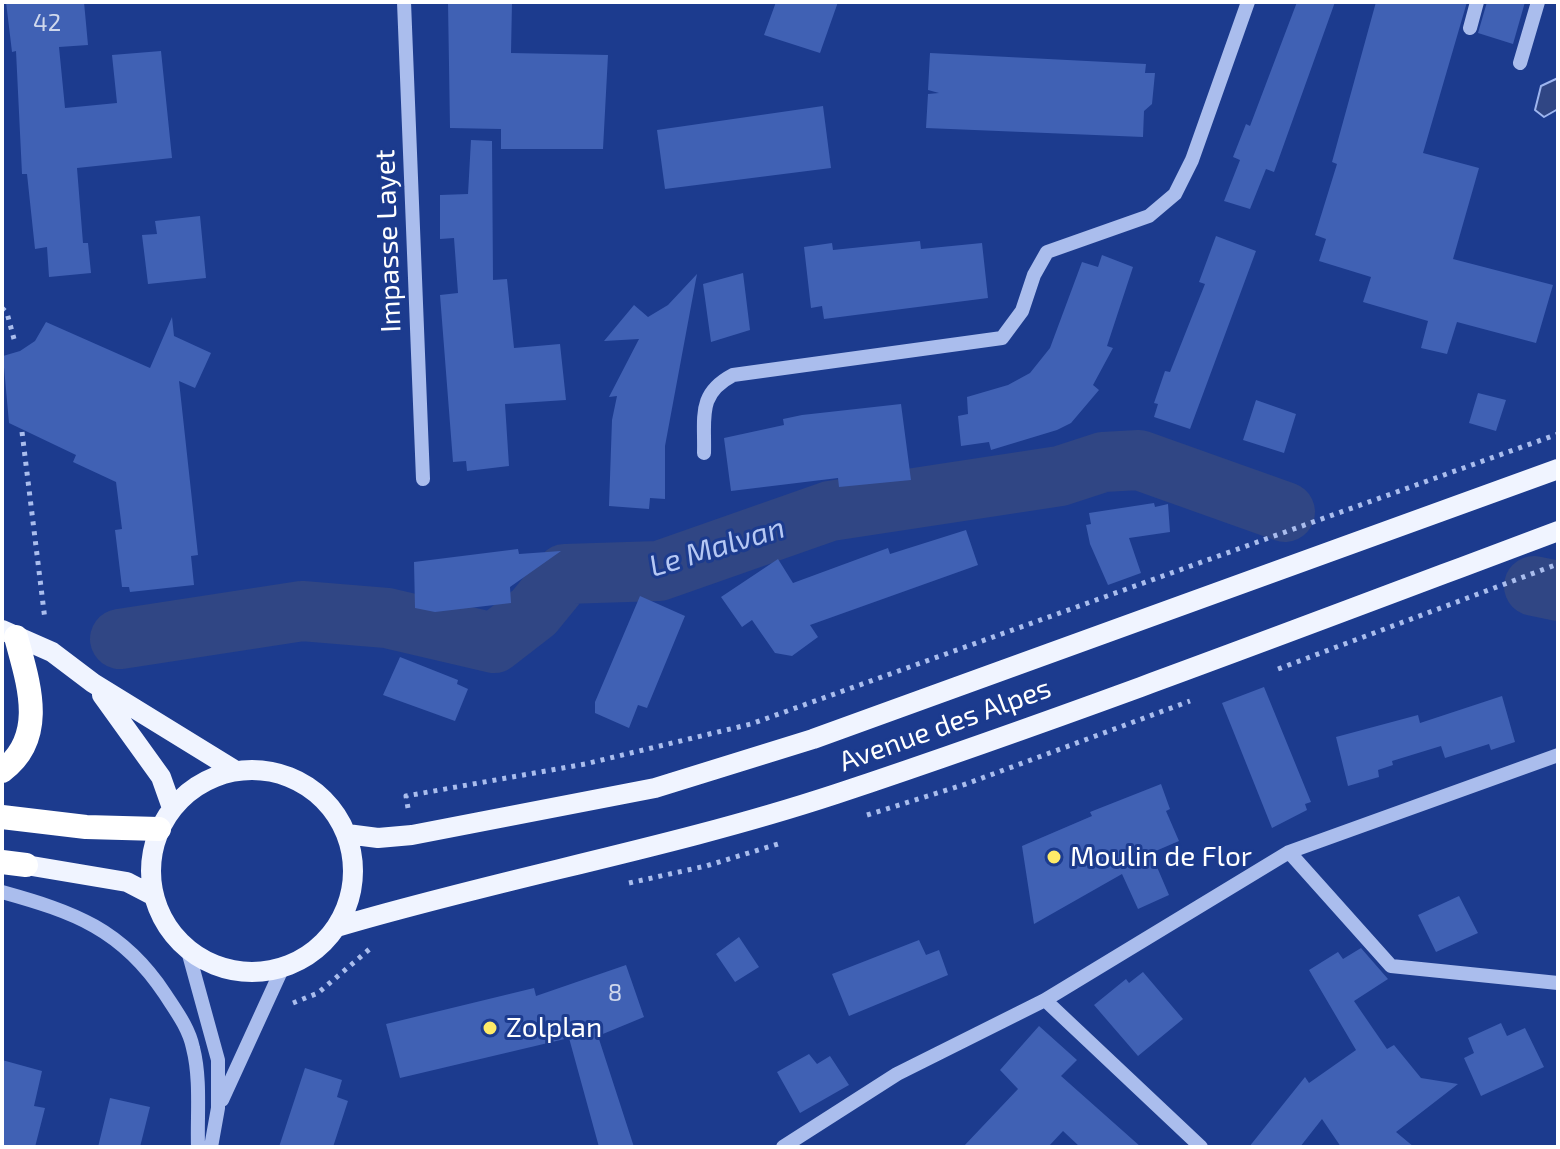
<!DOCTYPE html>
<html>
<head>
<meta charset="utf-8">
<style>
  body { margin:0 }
  #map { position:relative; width:1560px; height:1149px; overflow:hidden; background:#1c3b8e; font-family:"Exo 2",sans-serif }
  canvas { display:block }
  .frame { position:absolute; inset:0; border:4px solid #fff; pointer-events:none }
</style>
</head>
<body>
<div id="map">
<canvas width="1560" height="1149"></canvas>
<div class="frame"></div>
</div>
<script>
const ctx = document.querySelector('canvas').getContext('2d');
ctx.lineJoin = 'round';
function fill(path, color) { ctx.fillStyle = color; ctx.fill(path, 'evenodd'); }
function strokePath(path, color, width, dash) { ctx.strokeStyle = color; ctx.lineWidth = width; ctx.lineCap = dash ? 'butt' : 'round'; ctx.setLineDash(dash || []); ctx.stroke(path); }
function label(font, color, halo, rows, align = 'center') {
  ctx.font = font + ' "Exo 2",sans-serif'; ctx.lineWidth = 6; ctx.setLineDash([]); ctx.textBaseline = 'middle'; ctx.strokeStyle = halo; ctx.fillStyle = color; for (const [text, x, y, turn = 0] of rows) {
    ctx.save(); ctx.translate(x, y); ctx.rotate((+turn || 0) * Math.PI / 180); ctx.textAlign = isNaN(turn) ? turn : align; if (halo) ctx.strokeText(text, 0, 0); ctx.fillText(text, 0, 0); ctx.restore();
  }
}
const water = new Path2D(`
  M1558,78V109L1544,117L1535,110L1541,86Z`);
fill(water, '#304684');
strokePath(water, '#9db5ef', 2);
strokePath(new Path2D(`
  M1534,586L1558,591
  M120,639L302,611L387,618L494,643L534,612L565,574L659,571L830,511L1060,476L1103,462L1139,460L1285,512`), '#304684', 60);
fill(new Path2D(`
  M6,2H84L88,45L59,47L65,108L117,103L112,55L161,51L172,158L77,168L83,243H88L91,273L49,277L47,247L35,249L27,174H22L16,51L12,52Z
  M448,2H512L511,53L608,55L603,149H501V129L450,128Z
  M776,2H838L820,53L764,35Z
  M1297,2H1335L1274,172L1266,169L1250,209L1224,201L1240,160L1233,157L1246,124L1250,126Z
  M1376,2H1467L1423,153L1479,168L1453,259L1553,285L1536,343L1457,322L1447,354L1421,348L1428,321L1363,302L1371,277L1319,261L1326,239L1315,235L1337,164L1332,162Z
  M1487,2H1525L1513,44L1478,33Z
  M930,53L1146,64L1145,73H1155L1152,104L1144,111L1143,137L926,128L928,94L939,93L928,90Z
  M823,106L831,168L665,189L657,130Z
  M471,140L492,141L493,280L507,279L514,348L560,344L566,400L505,404L509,466L467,471L466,461L453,462L440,295L458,293L454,238L440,239V195L468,194Z
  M200,216L206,278L148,284L142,235L157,234L155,221Z
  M1216,236L1256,251L1190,429L1154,417L1158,404L1154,403L1165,371L1170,372L1193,314L1205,284L1199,282Z
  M920,241L921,249L982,243L988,298L824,319L822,306L811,308L804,247L832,243L833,250Z
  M1102,255L1133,267L1107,346L1113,348L1093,385L1099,390L1071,423L1057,430L991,450L989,442L961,446L958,416L968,414L967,397L1008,385L1030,373L1050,348L1082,262L1098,267Z
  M743,273L750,330L711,342L703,284Z
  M697,274L665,446V499L650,498L649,509L609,506L612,420L617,396L609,397L639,339L604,341L634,305L648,317L668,305Z
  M172,317L174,336L211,353L195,388L179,381L198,555L191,556L194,585L130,592L129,587H122L115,530L122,529L116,482L73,462L76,455L9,423L3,356L20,351L35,341L46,322L150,368Z
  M1478,393L1506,400L1496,431L1469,423Z
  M1256,400L1296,414L1284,453L1243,440Z
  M901,404L911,480L839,487L838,478L731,491L724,438L784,425L783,419L802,415Z
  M1154,503L1155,507L1168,504L1170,532L1129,538L1141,573L1108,585L1090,544L1086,525L1091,524L1089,513Z
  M966,530L978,565L810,625L818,637L792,656L775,653L752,620L742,627L721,597L778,559L793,583L888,548L890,554Z
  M518,549L519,554L561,551L510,587L511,603L435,612L415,608L414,562Z
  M640,596L685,616L647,708L638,705L629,728L595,713V702Z
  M400,657L458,680L457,684L468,689L455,721L383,695Z
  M1264,687L1311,802L1305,804L1307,810L1272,828L1222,703Z
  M1502,696L1515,742L1491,750L1489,744L1445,758L1441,746L1392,761L1393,765L1378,770L1379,777L1348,786L1336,737L1418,715L1420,723Z
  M1161,784L1170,809L1166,811L1179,841L1151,853L1169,895L1138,909L1122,874L1034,924L1022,846L1092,816L1090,812Z
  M1459,896L1478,933L1436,952L1418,915Z
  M739,937L759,967L735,982L716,954Z
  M919,940L926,955L939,950L948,975L849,1016L832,974Z
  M1361,948L1388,979L1354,1001L1387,1049L1394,1045L1421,1078L1458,1084L1396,1132L1414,1147H1341L1322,1119L1300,1147H1249L1305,1077L1309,1083L1356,1050L1309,970L1338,952L1343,959Z
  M626,965L644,1017L598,1036L634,1147H599L569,1038L400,1078L386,1024L534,988L536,996Z
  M1143,972L1183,1019L1138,1056L1094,1005L1126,979L1129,983Z
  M1501,1023L1507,1036L1525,1028L1544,1067L1481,1096L1464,1058L1474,1053L1468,1038Z
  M1039,1026L1077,1060L1061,1076L1141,1147H1080L1063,1131L1048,1147H963L1018,1089L1000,1070Z
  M809,1054L817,1064L830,1056L849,1085L800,1113L777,1072Z
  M2,1060L42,1071L34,1106L45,1108L35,1147H2Z
  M305,1068L342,1080L337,1097L348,1101L333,1147H279Z
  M110,1098L150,1107L140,1147H98Z`), '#4061b4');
strokePath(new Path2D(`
  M2,308L7,313L14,339
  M22,432L45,620
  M1278,669L1558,564
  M408,808L406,796L585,764L751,724L1558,434
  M867,815L966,784L1190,701
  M629,883L706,866L778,844
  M293,1003L318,993L372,947`), '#aabded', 5, [4, 6]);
strokePath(new Path2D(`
  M404,2L423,479
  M1470,28L1477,2
  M1520,63L1538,2
  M704,453C705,417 697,394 733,375L1002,338L1022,311L1034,275L1047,252L1149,216L1175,194L1192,160L1248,2
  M1289,852L1391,966L1558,983
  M2,892C74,912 122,929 165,994C176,1011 189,1028 193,1048C201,1079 197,1115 198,1147
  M188,951L218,1060V1108L211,1147
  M1045,1000L1201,1147
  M222,1100L282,969
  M783,1147L897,1074L1045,1000L1289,852L1558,755`), '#aabded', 14);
strokePath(new Path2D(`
  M2,630L52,652L93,683L236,771
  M102,695L161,777L172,808
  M151 871a101 101 0 1 1 202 0a101 101 0 1 1-202 0Z
  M347,834L378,838L412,835L655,788L813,739L1558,469
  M26,865L127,882L152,895
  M337,927C502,878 672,848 836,794C1079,713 1318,621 1558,531`), '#f0f4ff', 20);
strokePath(new Path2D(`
  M2,771C48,737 28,682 16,637
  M2,817L86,827L159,829
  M2,862L26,865`), '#fff', 24);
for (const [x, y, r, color] of [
  [1054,857,8,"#feeb68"],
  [490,1028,8,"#feeb68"]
]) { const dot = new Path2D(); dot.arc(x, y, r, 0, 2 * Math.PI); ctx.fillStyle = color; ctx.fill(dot); strokePath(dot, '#1c3b8e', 3); }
label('24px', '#cfd8ec', null, [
  ["42",47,23],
  ["8",615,993]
]);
label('28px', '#fff', '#1c3b8e', [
  ["Impasse Layet",388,241,-92],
  ["Avenue des Alpes",945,725,-20]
]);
label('28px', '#fff', '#1c3b8e', [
  ["Moulin de Flor",1070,857],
  ["Zolplan",506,1028]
], 'left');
label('italic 30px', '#b6c8f4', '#1c3b8e', [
  ["Le Malvan",717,547,-17]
]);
</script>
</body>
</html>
